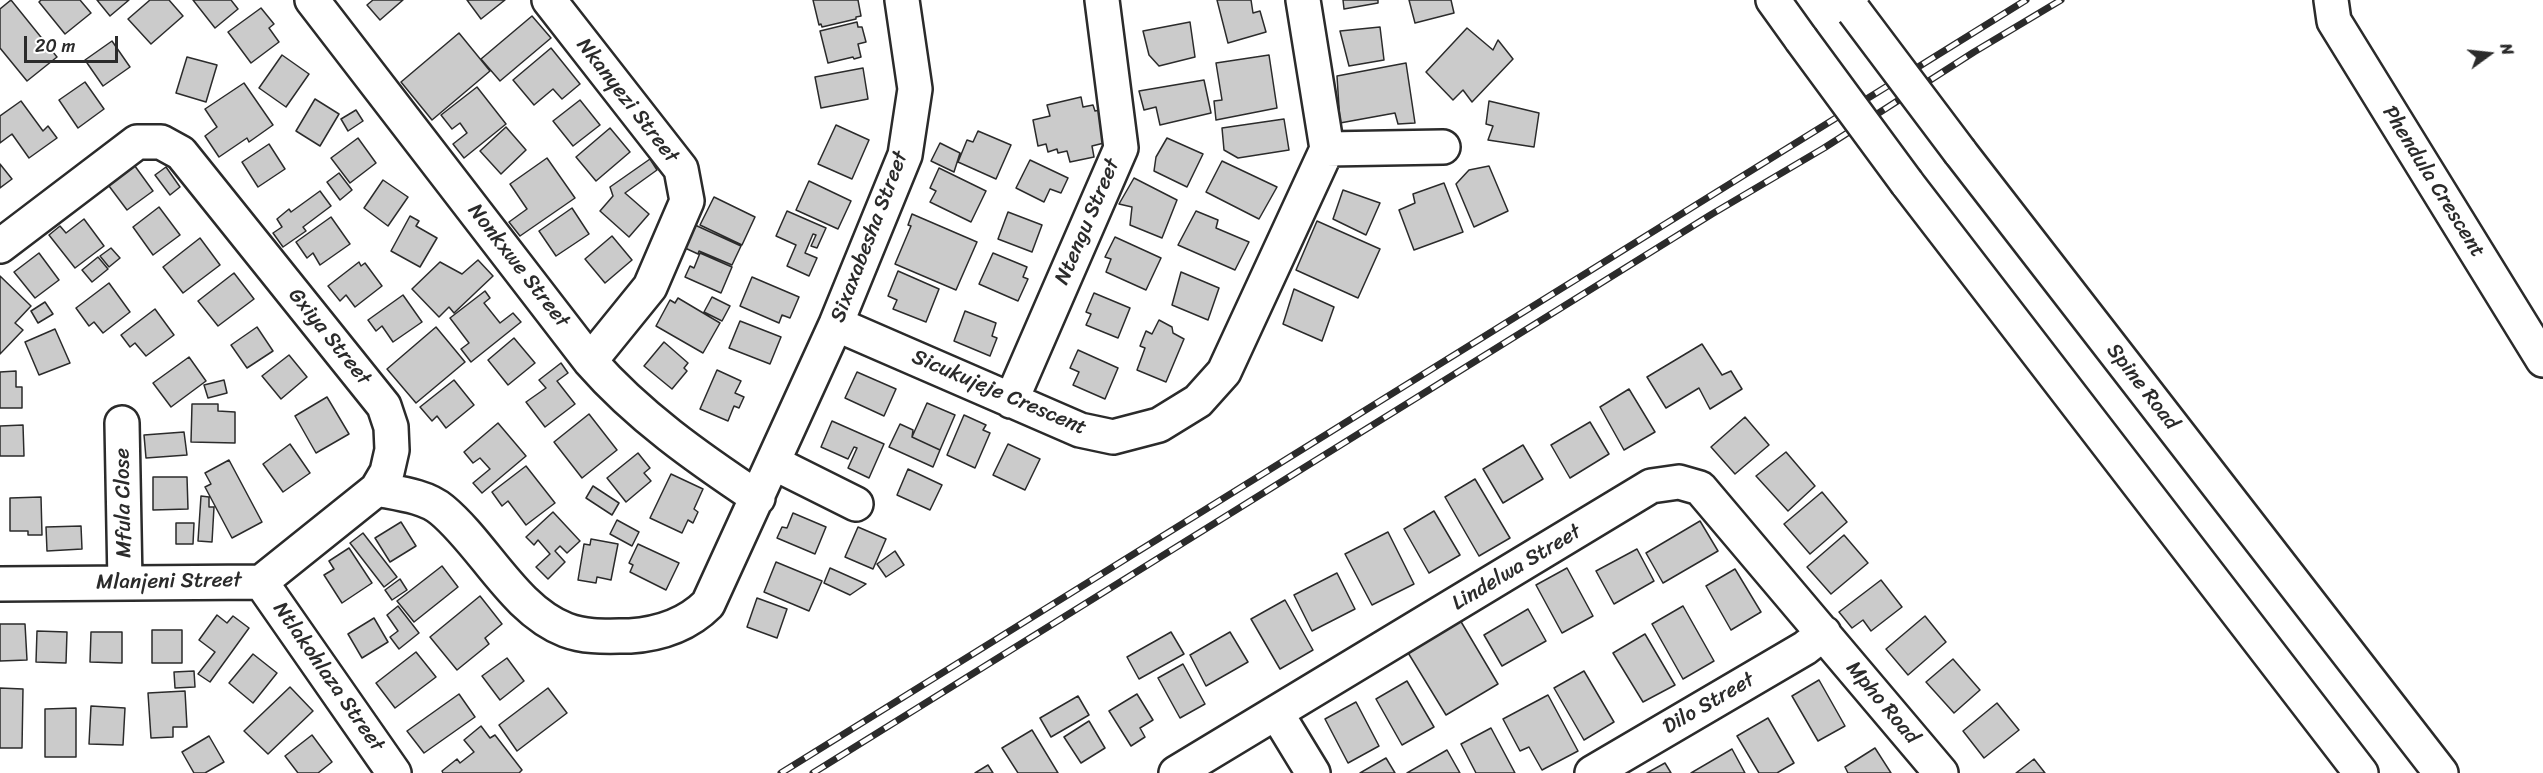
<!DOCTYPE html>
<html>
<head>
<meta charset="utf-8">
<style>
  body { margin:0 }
  #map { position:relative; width:2543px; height:773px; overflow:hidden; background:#fff; font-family:Sriracha,sans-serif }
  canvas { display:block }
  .north { position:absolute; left:2459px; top:24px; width:60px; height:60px; -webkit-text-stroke:4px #fff; paint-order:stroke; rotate:75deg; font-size:16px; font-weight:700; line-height:24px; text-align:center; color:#2b2b2b }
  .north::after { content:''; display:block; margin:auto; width:21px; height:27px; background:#2b2b2b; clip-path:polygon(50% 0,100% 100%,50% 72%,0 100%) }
  .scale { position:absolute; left:24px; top:36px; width:94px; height:27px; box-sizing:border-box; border:3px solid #2b2b2b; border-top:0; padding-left:8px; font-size:18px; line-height:21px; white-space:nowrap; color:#2b2b2b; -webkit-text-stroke:4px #fff; paint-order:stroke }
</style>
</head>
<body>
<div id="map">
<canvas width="2543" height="773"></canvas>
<div class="north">N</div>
<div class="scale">20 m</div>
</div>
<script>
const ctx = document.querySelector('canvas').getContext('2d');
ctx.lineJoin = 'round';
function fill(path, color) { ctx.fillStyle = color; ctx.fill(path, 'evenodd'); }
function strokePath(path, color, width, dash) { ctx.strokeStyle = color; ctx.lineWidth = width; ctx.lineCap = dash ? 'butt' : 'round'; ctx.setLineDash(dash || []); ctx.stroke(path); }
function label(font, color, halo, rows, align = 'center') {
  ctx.font = font + ' Sriracha,sans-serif'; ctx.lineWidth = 4.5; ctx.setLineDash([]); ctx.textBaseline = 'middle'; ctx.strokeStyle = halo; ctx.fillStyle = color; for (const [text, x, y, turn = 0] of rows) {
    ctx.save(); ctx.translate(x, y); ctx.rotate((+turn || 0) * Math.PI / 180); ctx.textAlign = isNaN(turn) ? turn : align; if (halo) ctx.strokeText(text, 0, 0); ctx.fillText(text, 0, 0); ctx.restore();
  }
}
const building = new Path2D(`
  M11,0L57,57L27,81L0,48V9Z
  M41,0H80L91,13L65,34L39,2Z
  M97,0H129L110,16Z
  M150,0H169L183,16L151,44L128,19Z
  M193,0H231L238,9L215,28Z
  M373,0H403L380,20L367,5Z
  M467,0H505L481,19Z
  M813,0H858L861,16L856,17V19L822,27L821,24L819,25Z
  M1217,0H1251L1253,13L1260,11L1266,32L1228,43Z
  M1343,0H1378V3L1344,9Z
  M1409,0H1451L1454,13L1415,23Z
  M261,8L274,24L269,28L279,42L251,63L228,32Z
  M532,16L551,38L500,81L481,59Z
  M857,22L858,27H862L866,42L858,44L861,57L854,59L853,57L828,63L820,31Z
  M1190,22L1195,57L1159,66L1149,55L1143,31Z
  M1380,27L1384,60L1349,66L1340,31Z
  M1467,28L1493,50L1498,40L1513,59L1472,102L1463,90L1453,100L1426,72Z
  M459,33L490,71L432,120L401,82Z
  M112,41L130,67L103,86L85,60Z
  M551,48L580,84L562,99L553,89L534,105L513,80Z
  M282,55L309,74L286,107L259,88Z
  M1269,55L1277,108L1216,120L1214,101L1222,100L1216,63Z
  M187,57L217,65L206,102L176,93Z
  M1406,63L1415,123L1398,124L1395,113L1340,123L1337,76Z
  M863,68L868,99L821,108L815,77Z
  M1204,80L1211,113L1160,125L1156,107L1144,110L1139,91Z
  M85,82L104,109L78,128L59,100Z
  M244,83L273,125L249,142L247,138L219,157L205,136L217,127L205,109Z
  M477,87L506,124L464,158L453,144L467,133L460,123L452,129L441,115Z
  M1081,97L1083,107L1093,105L1095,111L1100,110L1104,124L1100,125L1106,139H1103L1104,143L1092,146L1094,157L1070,162L1067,151L1058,153L1057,149L1048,152L1046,144L1038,146L1033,120L1050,116L1047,105Z
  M315,99L339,114L320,146L296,131Z
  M580,100L600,125L573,146L553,121Z
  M21,101L43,131L48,126L57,138L29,158L12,134L0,143V116Z
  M1489,101L1539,113L1534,147L1488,140L1493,126L1486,124Z
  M356,110L363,121L348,131L341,119Z
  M1284,119L1289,150L1238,158L1224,150L1222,128Z
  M836,125L869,140L852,179L818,164Z
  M506,127L526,150L501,174L480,151Z
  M610,128L630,152L596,181L576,157Z
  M978,131L1011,145L996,179L958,162L967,140L973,142Z
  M358,138L376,163L350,183L331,158Z
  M1167,138L1203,154L1187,187L1154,171L1156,157Z
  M940,143L960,153L954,172L931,161Z
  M269,144L285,169L258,187L242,162Z
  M547,158L575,198L520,236L509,222L527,209L510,184Z
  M650,159L657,170L625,193L649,214L629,237L600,211L613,196L610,187Z
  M1030,160L1068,178L1061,193L1050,189L1044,202L1016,188Z
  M1222,161L1277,187L1259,219L1206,192Z
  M132,162L153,191L127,210L106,182Z
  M0,164L12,179L0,188Z
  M1489,166L1508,211L1474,227L1456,184L1469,170Z
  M166,167L180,187L170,195L155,175Z
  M939,168L986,191L971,222L930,202L936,191L930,188Z
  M339,173L352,190L340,200L327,182Z
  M1134,178L1177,200L1162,238L1130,225L1132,207L1119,204Z
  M383,180L408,197L388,226L364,208Z
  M809,181L851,201L838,229L796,210Z
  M1444,183L1463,232L1414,250L1399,210L1415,203L1413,194Z
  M1343,190L1380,203L1366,235L1333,219Z
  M320,191L331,206L303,227L306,231L283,247L273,233L282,227L277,219L289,209L291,212Z
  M714,197L755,217L742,245L700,225Z
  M159,207L180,235L153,255L133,227Z
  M572,208L589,234L556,256L539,231Z
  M787,211L826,228L817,248L811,246L816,235L813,234L805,253L817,258L809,276L787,266L796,245L776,236Z
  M1196,211L1218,220L1216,228L1249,242L1235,270L1178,245Z
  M1008,212L1042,225L1032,252L998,239Z
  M912,214L977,242L956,290L895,264L911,226L908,225Z
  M410,216L419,221L416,226L437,238L420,267L391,251Z
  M331,217L350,244L320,265L313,253L307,258L296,242Z
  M84,219L104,246L75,268L49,235L60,226L66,233Z
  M1317,221L1380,249L1358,298L1296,270Z
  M695,225L741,246L732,265L699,251L698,254L685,248Z
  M612,236L632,260L605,283L585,259Z
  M1115,237L1161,258L1146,290L1106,272L1111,259L1105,257Z
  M200,238L220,265L183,293L163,267Z
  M111,248L120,258L109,267L100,256Z
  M39,253L59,280L35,298L14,272Z
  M700,253L732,267L721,293L685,277L690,266L694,268Z
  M993,253L1027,267L1023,277L1028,279L1018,301L979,284Z
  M98,257L108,269L92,282L82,270Z
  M478,260L493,276L454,313L449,307L439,317L412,289L440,262L462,274Z
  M359,262L361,266L365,263L382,286L355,307L346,295L340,301L328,286Z
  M898,271L939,289L926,322L893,309L897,300L888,296Z
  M1181,272L1219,288L1208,320L1172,305Z
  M234,273L254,299L218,326L198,301Z
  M0,276L31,306L15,323L23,330L0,354Z
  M752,277L799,297L790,318L782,315L779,323L740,306Z
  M109,283L130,312L103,333L94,322L89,326L76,308Z
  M1294,289L1334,307L1322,341L1283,324Z
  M485,291L490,298L484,303L500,323L513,313L521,322L471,362L461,349L469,343L450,318Z
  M1094,293L1130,308L1118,338L1086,325L1091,314L1086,312Z
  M403,295L422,322L393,342L382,326L376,331L368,320Z
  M712,297L730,306L722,321L704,312Z
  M678,298L720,323L703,353L656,326L670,300L675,303Z
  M45,302L53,314L38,323L31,311Z
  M155,309L174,335L146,356L135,343L130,347L121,335Z
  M965,311L996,323L992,336L997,338L990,356L954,341Z
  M1159,320L1172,327L1173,333L1184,339L1166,382L1137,370L1145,348L1140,346L1146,331L1152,334Z
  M740,321L781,337L770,364L729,348Z
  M257,327L273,351L247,368L231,345Z
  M436,327L465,362L416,403L387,369Z
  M55,329L70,363L39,375L25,342Z
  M514,338L535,363L508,385L488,360Z
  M664,342L688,363L684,368L687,371L672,389L644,366Z
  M1702,344L1722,375L1731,371L1742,389L1710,409L1699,388L1666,408L1647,377Z
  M1078,350L1118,368L1105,399L1073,385L1079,372L1070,368Z
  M289,355L307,377L281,399L262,376Z
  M189,357L206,381L171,407L153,383Z
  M561,363L568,373L557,381L575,404L545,427L526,402L546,388L539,380Z
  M717,370L741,381L735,393L744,397L739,408L734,406L728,421L700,409Z
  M16,371V387H22V408H0V372Z
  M857,372L896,389L884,416L845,398Z
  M224,380L227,393L208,398L204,385Z
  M454,380L474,405L446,428L437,416L432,421L420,407Z
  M1629,389L1655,432L1624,450L1600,407Z
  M327,397L349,434L316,453L295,416Z
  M927,403L955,415L940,450L912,437Z
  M192,404H218V411L235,412V443L191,442Z
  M589,414L617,450L582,478L554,442Z
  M964,415L986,425L983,430L990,433L975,468L947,455Z
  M1745,417L1769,445L1735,474L1711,447Z
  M832,421L884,444L869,478L848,468L857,448L854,447L848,459L821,447Z
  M1590,422L1609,454L1570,478L1551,445Z
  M498,423L526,456L482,493L473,483L490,469L480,458L473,463L464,452Z
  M900,424L913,430L912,437L940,450L933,467L889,447Z
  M23,425L24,456H0V426Z
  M184,432L187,455L146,458L144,435Z
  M290,444L310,473L283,492L263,464Z
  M1008,444L1040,459L1025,490L993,475Z
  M1523,445L1543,479L1503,503L1483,469Z
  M1786,452L1815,486L1788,511L1756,476Z
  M638,453L650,468L644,473L651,481L626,502L607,478Z
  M229,460L262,522L232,538L205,487L211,484L205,473Z
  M526,466L555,503L526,525L508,501L502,506L492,492Z
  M908,469L942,485L930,510L897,495Z
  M671,474L703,489L694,509L698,512L693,523L688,520L682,533L650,518Z
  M153,477H187L188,509L153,510Z
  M1475,479L1510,538L1479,556L1445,497Z
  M593,486L619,503L612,515L586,498Z
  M1822,492L1847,522L1810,554L1784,524Z
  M201,496L209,497V507H214L212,542L198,541Z
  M41,497L42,535H28V531H10V498Z
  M1434,511L1460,555L1429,573L1404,529Z
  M553,512L580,541L567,553L560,546L555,551L565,562L548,579L536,567L550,554L538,540L534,545L526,537Z
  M793,513L826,527L815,554L777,538L782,527L787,528Z
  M617,520L639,532L632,546L610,534Z
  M1700,521L1718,551L1663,583L1646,553Z
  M401,522L416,546L390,562L375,538Z
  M176,523H194L193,544H176Z
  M81,526L82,549L47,551L46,527Z
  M858,527L886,539L873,569L845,557Z
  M1388,532L1414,584L1372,605L1345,554Z
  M363,533L397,577L384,587L350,543Z
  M1844,535L1868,563L1831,594L1807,567Z
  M591,539L618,544L611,580L597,577L596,583L578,580L584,544L590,545Z
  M638,544L679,563L666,590L630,572L633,565L629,563Z
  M349,548L372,583L342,603L324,575L334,569L329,561Z
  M1637,549L1654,581L1614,604L1596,571Z
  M895,551L904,565L886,577L877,564Z
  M776,562L822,581L809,611L764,592Z
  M442,566L458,587L414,622L397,601Z
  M830,568L866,584L850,595L824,583Z
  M1567,568L1593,616L1562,633L1536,585Z
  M1735,569L1761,612L1731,630L1706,586Z
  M1337,573L1355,609L1312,631L1294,595Z
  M400,579L407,590L392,600L385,590Z
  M1881,580L1902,607L1871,631L1863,620L1852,628L1839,612Z
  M480,596L502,624L485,638L489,644L457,670L430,637Z
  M757,598L787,609L777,638L747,627Z
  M1285,600L1313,650L1280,669L1251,619Z
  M398,606L419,633L399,649L390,637L398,631L387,615Z
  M1683,606L1714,661L1683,679L1652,624Z
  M1528,609L1546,641L1502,666L1484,635Z
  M217,615L227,623L233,616L249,628L210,682L198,674L215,652L199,640Z
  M1925,616L1946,642L1908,675L1886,649Z
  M374,618L388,642L362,658L348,634Z
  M1460,620L1498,684L1446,715L1407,651Z
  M0,624H25L27,660L0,661Z
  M152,630H182V663H152Z
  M37,631L67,632L66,663L36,662Z
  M91,632H122V663L90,662Z
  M1171,632L1184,654L1139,679L1127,657Z
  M1230,632L1248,662L1206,686L1190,655Z
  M1645,634L1675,685L1643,702L1613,653Z
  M416,652L436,677L395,708L376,683Z
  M253,654L277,673L253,703L229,683Z
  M507,658L524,681L500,700L482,676Z
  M1953,659L1980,690L1954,713L1926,682Z
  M1183,664L1205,704L1180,718L1158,678Z
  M194,671L195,687L175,688L174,672Z
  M1584,671L1614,722L1584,740L1554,688Z
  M1819,680L1845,726L1818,741L1792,696Z
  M1407,681L1434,727L1402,745L1376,699Z
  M290,687L313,711L268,754L244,731Z
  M0,688L23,689L22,748H0Z
  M548,688L567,713L517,751L499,725Z
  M185,691L187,727H173V737L151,738L148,693Z
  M459,694L475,717L424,753L407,731Z
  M1137,694L1153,720L1140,728L1145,737L1131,746L1109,711Z
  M1548,695L1578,751L1542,770L1529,747L1520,751L1503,719Z
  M1078,696L1089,715L1051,737L1040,718Z
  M1356,702L1379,746L1348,763L1325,719Z
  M1997,703L2019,730L1984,758L1963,731Z
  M91,706L125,708L123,745L89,744Z
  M76,708V757H45V709Z
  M1768,718L1794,763L1777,773H1759L1737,736Z
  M1089,721L1105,748L1081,763L1064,737Z
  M481,726L490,738L495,735L522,770L519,773H443L442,771L457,759L460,763L474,752L464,740Z
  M1491,728L1515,773H1476L1461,744Z
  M1032,730L1058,773H1018L1002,748Z
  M312,735L332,762L318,773H298L285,756Z
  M209,736L224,762L205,773H194L182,752Z
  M1875,748L1891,773H1848L1845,767Z
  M1732,749L1745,773H1691Z
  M1447,750L1460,773H1407Z
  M1386,758L1395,773H1360Z
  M2034,759L2045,773H2016Z
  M1665,763L1671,773H1647Z
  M988,765L993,773H975Z`);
fill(building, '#cbcbcb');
strokePath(building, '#2b2b2b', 1.5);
const minor = new Path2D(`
  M312,0L590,361C638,416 698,458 758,498
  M549,0L681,169L687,201L650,287L590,361
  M2331,0L2334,21L2543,360
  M1327,149L1443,147
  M0,246L137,142H161L181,153L384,406L391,427L392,450L387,472L377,489L261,582L0,584
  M836,324L1080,430L1113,437L1159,425L1198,401L1224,372L1327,149L1303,0
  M1011,401L1121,148L1102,0
  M122,423L125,583
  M774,463L856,504
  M377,489C397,493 426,496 442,510C484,545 514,610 566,630C587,638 609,636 630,636C659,634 687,625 708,604L836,324L905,155L915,89L902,0
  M261,582L394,773
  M1277,714L1313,773
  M1176,773L1651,486L1679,482L1700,488L1941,773
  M1592,773L1805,648L1824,633`);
const major = new Path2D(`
  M1773,0L1801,39
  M1960,152L2441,773
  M1907,183L2361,773`);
strokePath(minor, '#2b2b2b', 38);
strokePath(major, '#2b2b2b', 38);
strokePath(minor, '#fff', 33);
strokePath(major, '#fff', 33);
const rail = new Path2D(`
  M781,773L2026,0
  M813,773L1712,214L1824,148L1974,52L2061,0`);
strokePath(rail, '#2b2b2b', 7);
strokePath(rail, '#fff', 4.5, [14]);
const majorBridge = new Path2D(`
  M1854,11L1960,152
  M1801,39L1907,183`);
strokePath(majorBridge, '#2b2b2b', 38, []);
strokePath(majorBridge, '#fff', 33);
label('21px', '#2b2b2b', '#fff', [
  ["Nkanyezi Street",627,101,52],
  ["Phendula Crescent",2433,182,58],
  ["Ntengu Street",1088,222,-67],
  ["Sixaxabesha Street",870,237,-69],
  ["Nonkxwe Street",518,266,52],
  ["Gxiya Street",329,337,51],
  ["Spine Road",2142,387,52],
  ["Sicukujeje Crescent",999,393,23],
  ["Mfula Close",124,503,-91],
  ["Lindelwa Street",1517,568,-31],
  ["Mlanjeni Street",169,582,-1],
  ["Ntlakohlaza Street",328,677,55],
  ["Mpho Road",1882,703,50],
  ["Dilo Street",1709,704,-30]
]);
</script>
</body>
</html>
